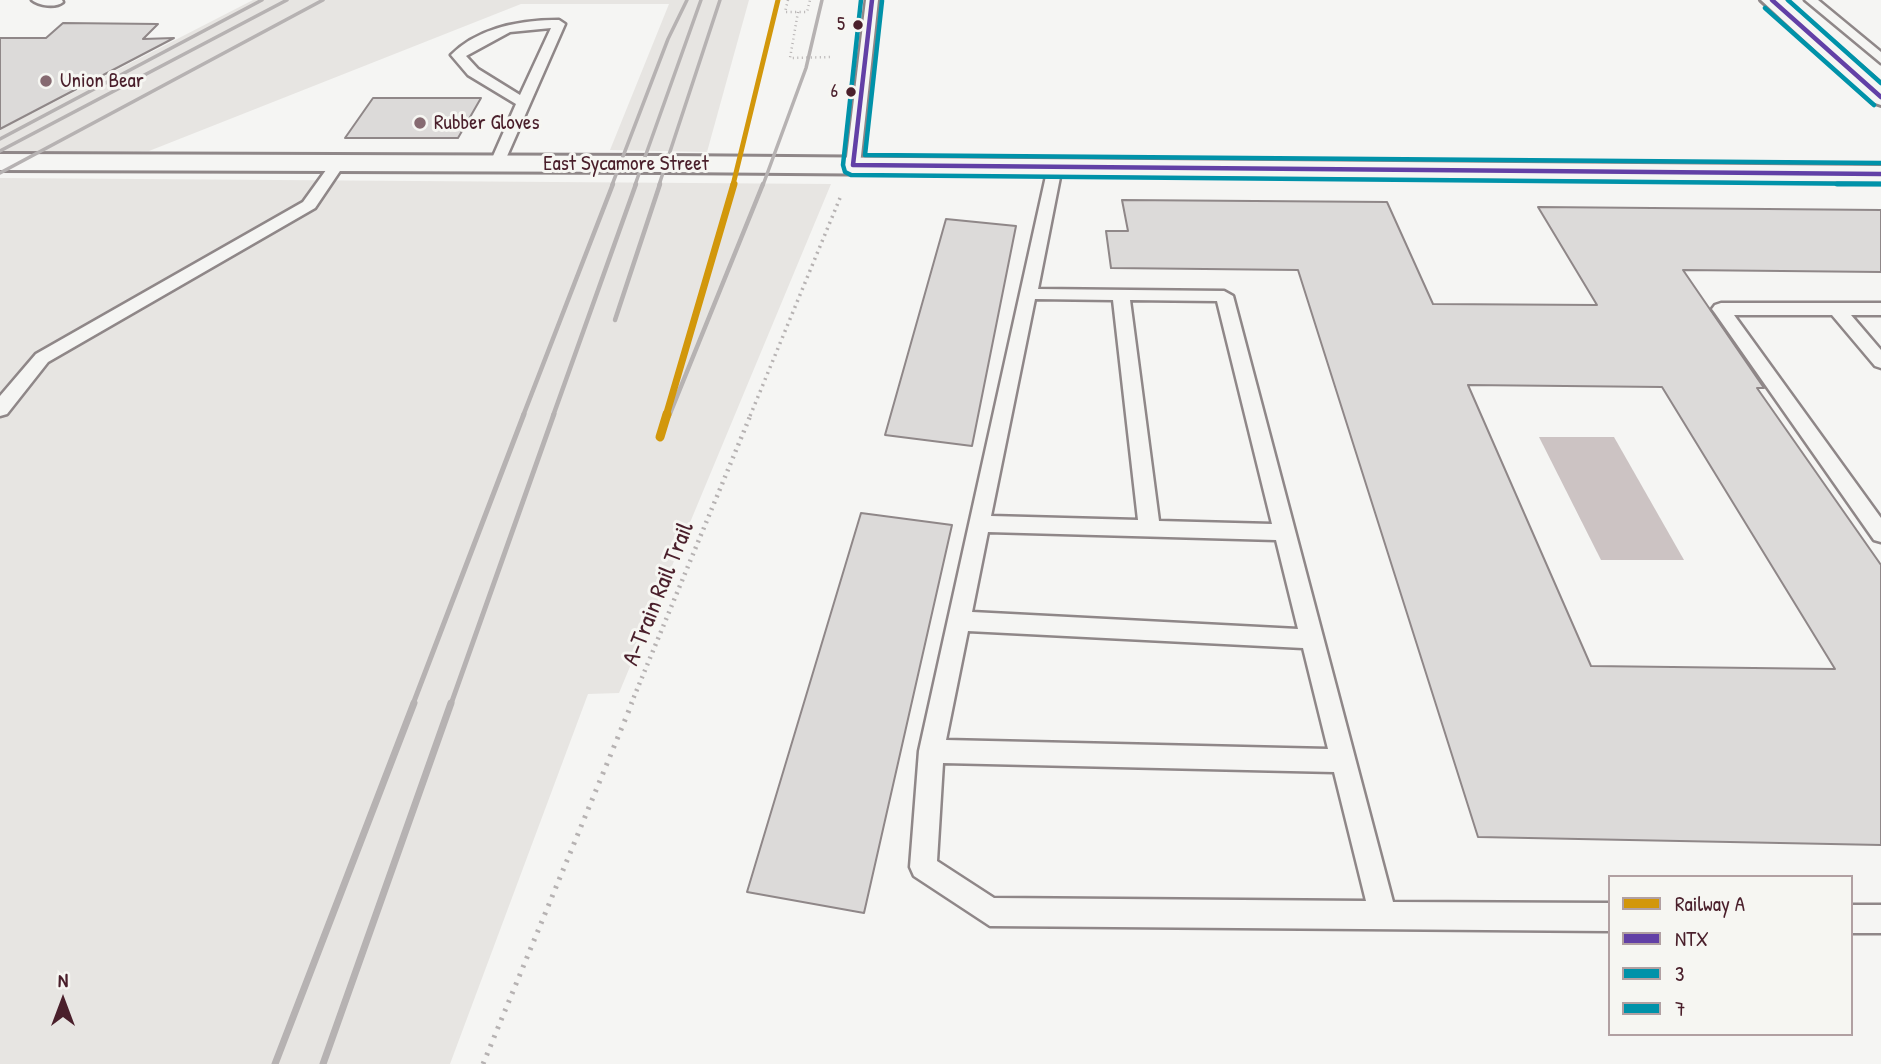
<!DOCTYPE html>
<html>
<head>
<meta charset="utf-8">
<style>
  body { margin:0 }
  #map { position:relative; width:1881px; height:1064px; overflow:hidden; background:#f5f5f3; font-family:"Patrick Hand",sans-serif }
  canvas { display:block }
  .legend { position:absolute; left:1608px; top:875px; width:245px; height:161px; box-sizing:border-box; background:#f6f6f2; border:2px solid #b1a0a2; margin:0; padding:9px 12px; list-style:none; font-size:21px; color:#4a1f2b }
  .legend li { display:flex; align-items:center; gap:14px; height:35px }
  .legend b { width:35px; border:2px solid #b1a0a2 }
  .north { position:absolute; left:28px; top:966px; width:70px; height:70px; -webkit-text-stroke:5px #f6f6f2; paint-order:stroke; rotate:0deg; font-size:19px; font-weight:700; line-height:28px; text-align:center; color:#4a1f2b }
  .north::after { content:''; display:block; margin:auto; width:24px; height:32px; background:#4a1f2b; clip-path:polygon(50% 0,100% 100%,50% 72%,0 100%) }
</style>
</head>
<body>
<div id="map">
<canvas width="1881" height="1064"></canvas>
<ul class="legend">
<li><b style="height:9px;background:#d2970b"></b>Railway A</li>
<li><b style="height:9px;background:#6240a6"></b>NTX</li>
<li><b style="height:9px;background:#0092a9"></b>3</li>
<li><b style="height:9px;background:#0092a9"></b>7</li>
</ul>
<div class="north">N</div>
</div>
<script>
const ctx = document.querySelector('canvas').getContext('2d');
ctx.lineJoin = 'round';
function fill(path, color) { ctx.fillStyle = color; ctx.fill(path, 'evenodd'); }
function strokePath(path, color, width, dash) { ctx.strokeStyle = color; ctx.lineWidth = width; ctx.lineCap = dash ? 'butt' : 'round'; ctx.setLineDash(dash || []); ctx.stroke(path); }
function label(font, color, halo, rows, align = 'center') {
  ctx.font = font + ' "Patrick Hand",sans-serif'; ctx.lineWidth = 6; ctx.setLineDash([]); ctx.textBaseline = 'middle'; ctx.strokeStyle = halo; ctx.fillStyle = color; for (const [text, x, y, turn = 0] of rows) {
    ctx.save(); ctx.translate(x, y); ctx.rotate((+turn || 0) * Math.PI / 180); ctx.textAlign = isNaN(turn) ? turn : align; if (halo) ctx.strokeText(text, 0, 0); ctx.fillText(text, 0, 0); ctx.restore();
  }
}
fill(new Path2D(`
  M253,0H749L707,152L610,150L669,4H521L149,151L0,152V130Z
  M0,178L831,184L619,693L588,694L450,1064H0Z`), '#e7e5e2');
fill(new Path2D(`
  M1539,437H1614L1684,560H1601Z`), '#ccc3c3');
const building = new Path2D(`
  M63,23L158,24L143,39L174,38L0,129V38H46Z
  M373,98H481L458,138H345Z
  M1122,200L1387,202L1433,304L1597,305L1538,207L1881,210V272L1683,270L1764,388H1757L1881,565V845L1478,837L1298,270L1111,268L1106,231H1128ZM1468,385L1662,387L1835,669L1591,666Z
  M946,219L1016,226L972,446L885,435Z
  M861,513L952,525L864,913L747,892Z`);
fill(building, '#dcdad9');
strokePath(building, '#8f8788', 2);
const service = new Path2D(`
  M32,0H62L63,2C56,8 39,6 32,0Z
  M866,0H878L860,165L853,169L846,165Z
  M1805,0H1818L1881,52V63Z
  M559,20L565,24L504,163L497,167L492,166L490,163L516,104L468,75L451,55C479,27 522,20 559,20ZM551,28L520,95L478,69L466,56L510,32Z
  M339,158L346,162L315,208L48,362L7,414L0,416V396L36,354L303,202L334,159Z
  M1055,163L1062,167L1038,289L1224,291L1233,296L1393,902L1610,903V931L990,926L914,876L910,867L919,751L1048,167ZM1035,299L1113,300L1138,520L991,516ZM1130,300L1217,301L1272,524L1159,521ZM988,532L1276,540L1298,629L972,612ZM968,631L1303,648L1328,749L946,740ZM943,763L1334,772L1366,901L994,898L937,861Z
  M1721,303H1881V315H1851L1881,350V368L1875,366L1832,315H1734L1881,518V542L1874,540L1715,313L1712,309L1715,305Z
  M1851,905H1881V933H1851Z`);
const minor = new Path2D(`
  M1761,0H1785L1881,84V105L1872,102Z
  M0,154L666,156L1881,166V182L666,172L0,170Z`);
strokePath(service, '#8f8788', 5);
strokePath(minor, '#8f8788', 6);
strokePath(new Path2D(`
  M788,0L785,12H807L810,0
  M798,12L790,58L832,57`), '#b6b2b2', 2.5, [1, 3.5]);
strokePath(new Path2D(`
  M750,416L840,198`), '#b6b2b2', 3.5, [2, 4.5]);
strokePath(new Path2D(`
  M631,704L751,414`), '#b6b2b2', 4.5, [2, 5]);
strokePath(new Path2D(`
  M483,1064L632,703`), '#b6b2b2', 5, [2.5, 7]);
fill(service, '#f5f5f3');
fill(minor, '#f5f5f3');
strokePath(new Path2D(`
  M0,139L262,0
  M0,151L287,0
  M0,173L323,0
  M612,185L668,39L687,0
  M635,185L701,0
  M659,185L720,0
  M763,185L806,68L822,0`), '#b6b2b2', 3.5);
strokePath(new Path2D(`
  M615,320L660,184
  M523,416L613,184
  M553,416L636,184
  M669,416L763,184`), '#b6b2b2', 4.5);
strokePath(new Path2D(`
  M660,437L669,414
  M413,704L524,414
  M451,704L554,414`), '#b6b2b2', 5);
strokePath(new Path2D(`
  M275,1064L414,703
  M323,1064L451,703`), '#b6b2b2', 7);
strokePath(new Path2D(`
  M872,0L853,165L1881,174
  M1772,0L1881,97`), '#6240a6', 4.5);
strokePath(new Path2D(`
  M861,0L843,165L845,172L851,175L1881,184
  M1765,8L1874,105`), '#0092a9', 4.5);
strokePath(new Path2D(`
  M1837,184H1881`), '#0092a9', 5);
strokePath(new Path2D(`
  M1788,0L1881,83
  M882,1L865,155L1881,163`), '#0092a9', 4.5);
strokePath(new Path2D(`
  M733,185L778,0`), '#d2970b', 5);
strokePath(new Path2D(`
  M666,416L734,184`), '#d2970b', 7);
strokePath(new Path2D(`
  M660,437L667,414`), '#d2970b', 9);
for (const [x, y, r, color] of [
  [858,25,6,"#4a1f2b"],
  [46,81,7,"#866a71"],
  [851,92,6,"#4a1f2b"],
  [420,123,7,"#866a71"]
]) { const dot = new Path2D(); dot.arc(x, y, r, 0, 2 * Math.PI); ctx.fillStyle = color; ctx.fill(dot); strokePath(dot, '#f6f6f2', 2.5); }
label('19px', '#4a1f2b', '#f6f6f2', [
  ["5",845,25],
  ["6",838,92]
], 'right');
label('21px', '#4a1f2b', '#f6f6f2', [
  ["Union Bear",60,81],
  ["Rubber Gloves",434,123]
], 'left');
label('21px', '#4a1f2b', '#f6f6f2', [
  ["East Sycamore Street",626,164]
]);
label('24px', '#4a1f2b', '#f6f6f2', [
  ["A-Train Rail Trail",659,594,-68]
]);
</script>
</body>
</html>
